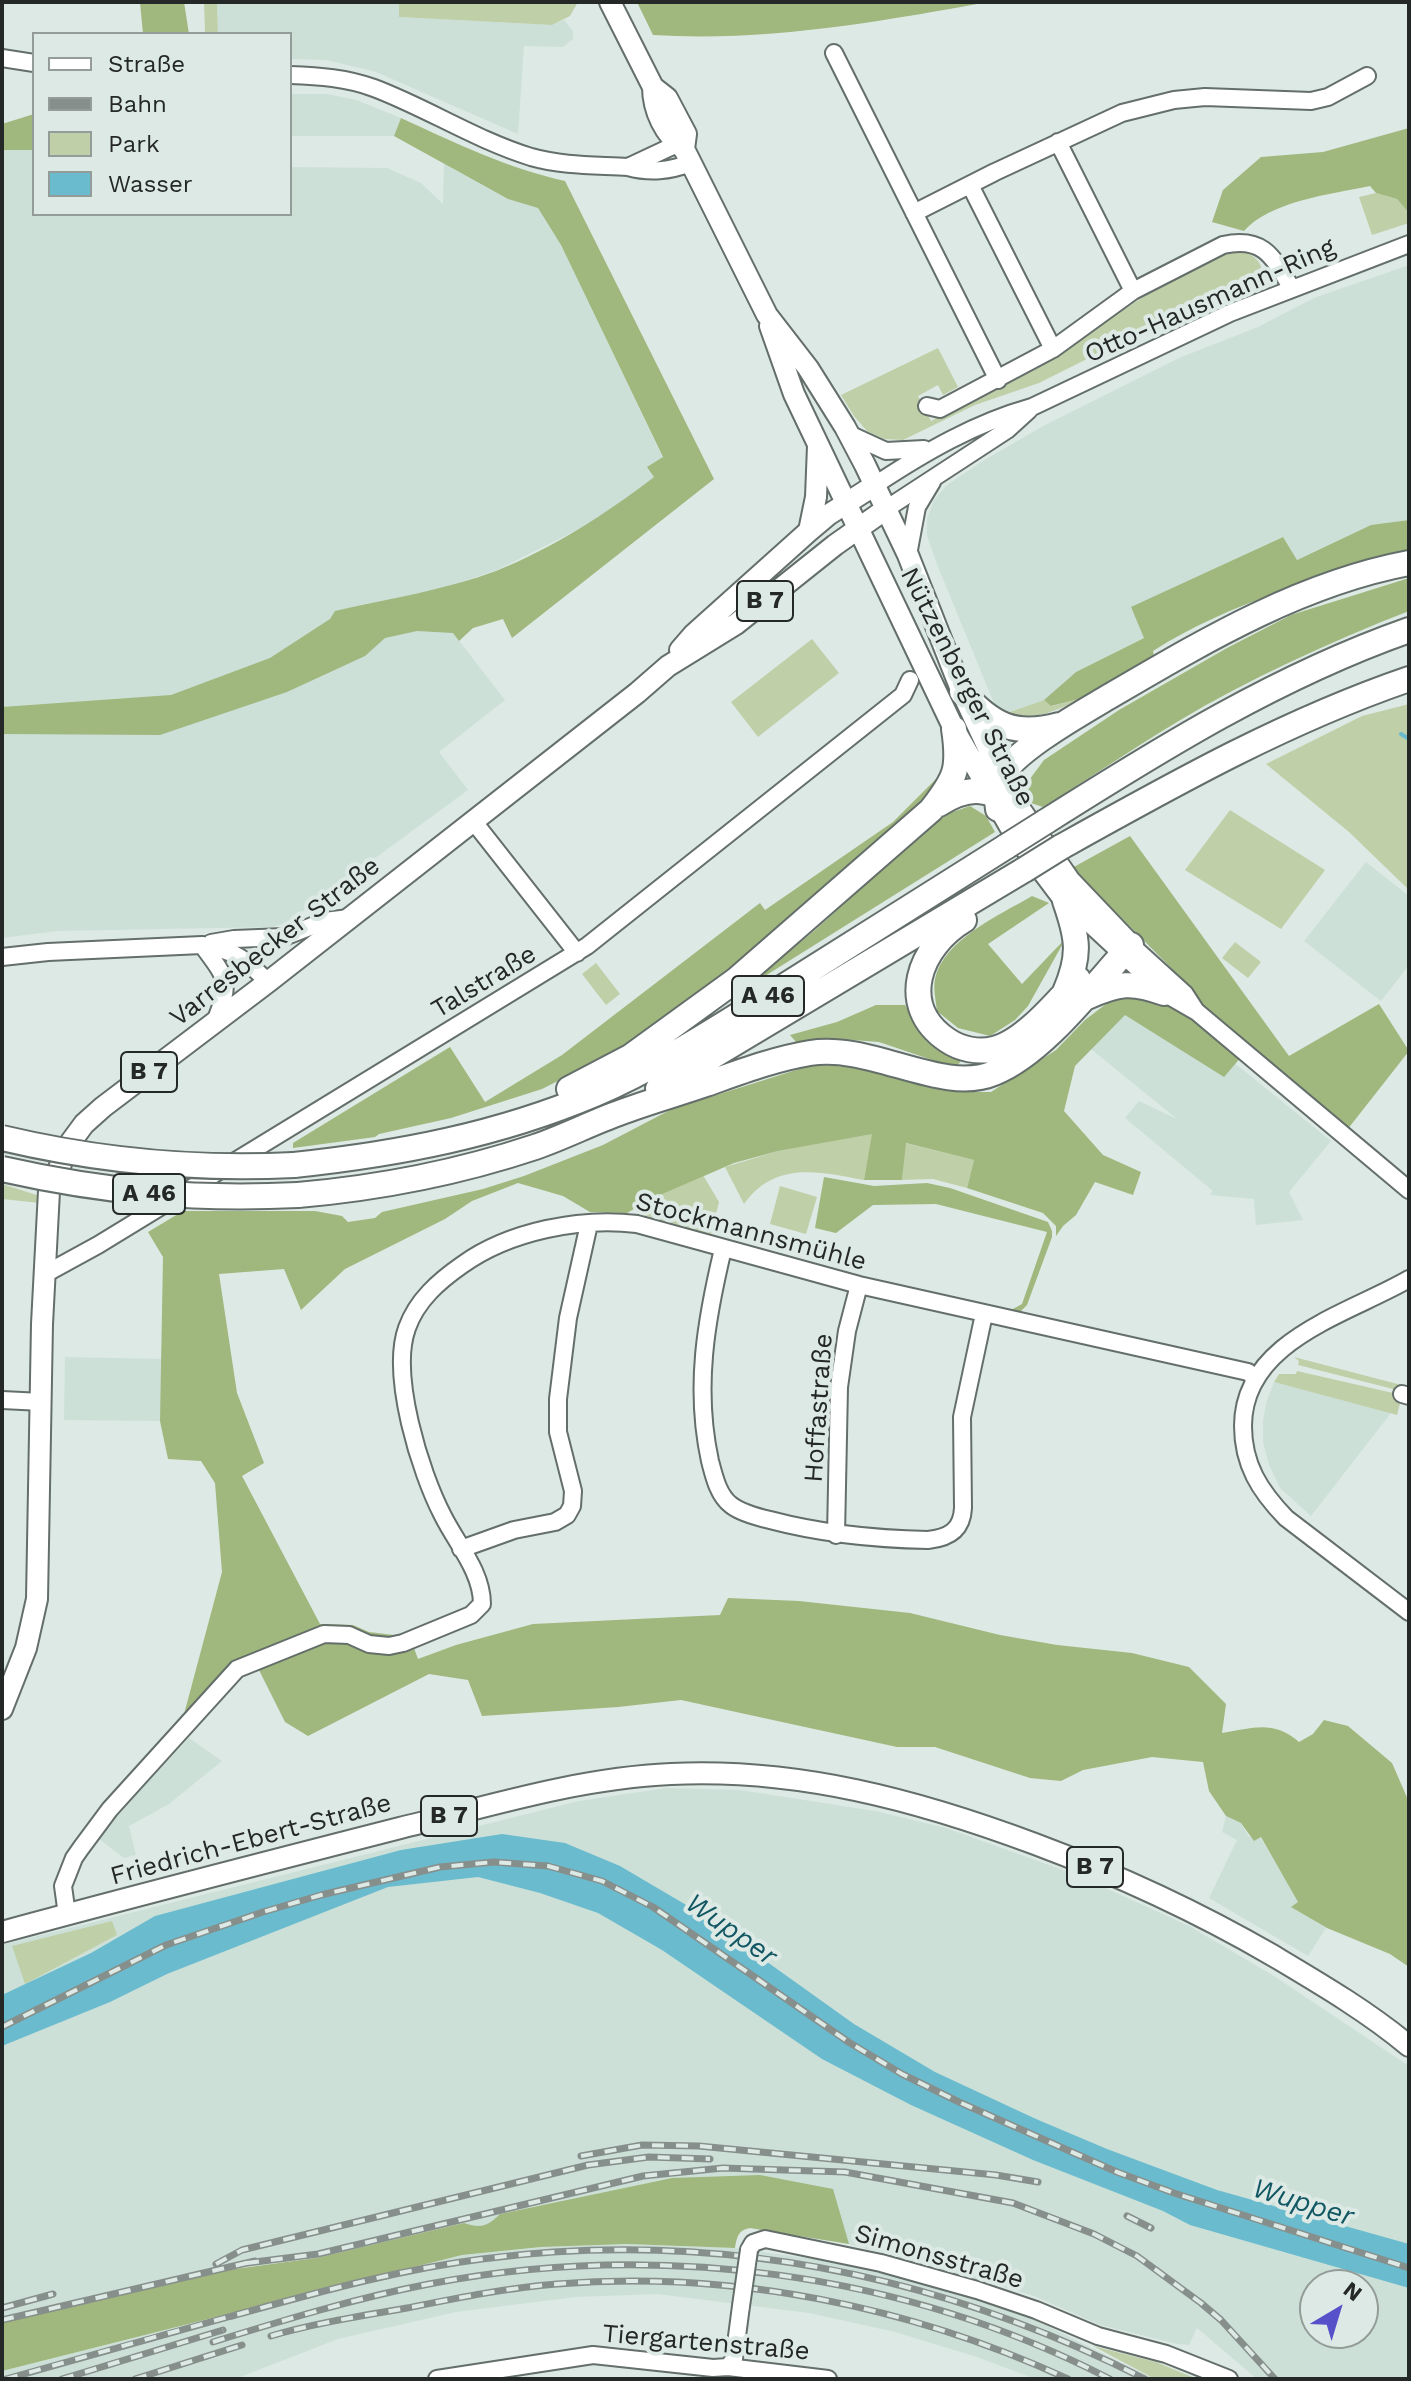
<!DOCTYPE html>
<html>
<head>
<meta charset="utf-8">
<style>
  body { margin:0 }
  #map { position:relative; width:1411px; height:2381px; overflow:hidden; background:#dde9e4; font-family:"Work Sans",sans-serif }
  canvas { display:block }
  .frame { position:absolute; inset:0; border:4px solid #242827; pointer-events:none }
  .legend { position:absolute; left:32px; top:32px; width:260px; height:184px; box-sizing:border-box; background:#dde9e4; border:2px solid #939c98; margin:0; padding:10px 14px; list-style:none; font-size:24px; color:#242827 }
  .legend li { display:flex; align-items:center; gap:16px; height:40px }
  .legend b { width:40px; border:2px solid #939c98 }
  .north { position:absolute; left:1299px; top:2269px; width:80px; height:80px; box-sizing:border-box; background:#dde9e4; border:2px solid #939c98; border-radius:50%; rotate:38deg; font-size:22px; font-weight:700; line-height:32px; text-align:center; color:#242827 }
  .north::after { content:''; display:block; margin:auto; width:28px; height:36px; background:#5651c9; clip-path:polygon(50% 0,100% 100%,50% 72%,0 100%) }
</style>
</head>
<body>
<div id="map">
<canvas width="1411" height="2381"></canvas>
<div class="frame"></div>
<ul class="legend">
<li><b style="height:10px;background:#fff"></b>Straße</li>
<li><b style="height:10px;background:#878f8c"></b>Bahn</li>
<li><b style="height:22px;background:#bfd0a9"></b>Park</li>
<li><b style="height:22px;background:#6abbce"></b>Wasser</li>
</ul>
<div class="north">N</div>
</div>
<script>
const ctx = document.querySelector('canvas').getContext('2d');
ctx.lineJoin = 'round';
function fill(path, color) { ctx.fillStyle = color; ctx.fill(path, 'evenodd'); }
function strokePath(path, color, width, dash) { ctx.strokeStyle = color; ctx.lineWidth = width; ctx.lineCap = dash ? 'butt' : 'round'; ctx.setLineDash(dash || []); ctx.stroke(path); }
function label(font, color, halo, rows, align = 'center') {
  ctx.font = font + ' "Work Sans",sans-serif'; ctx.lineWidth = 8; ctx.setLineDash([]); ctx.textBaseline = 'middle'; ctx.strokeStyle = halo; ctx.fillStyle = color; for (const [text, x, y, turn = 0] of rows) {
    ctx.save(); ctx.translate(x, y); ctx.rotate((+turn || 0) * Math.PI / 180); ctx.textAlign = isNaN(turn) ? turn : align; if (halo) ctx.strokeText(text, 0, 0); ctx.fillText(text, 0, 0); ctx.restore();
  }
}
fill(new Path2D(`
  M217,2L399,4V17L552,25L564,20L573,31V39L563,47L524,46L518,134L376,72L327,60L290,59V34H218Z
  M290,94H327L356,100L401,118L394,136H290Z
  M2,150H34V214H290V167L387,168L421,183L443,204L444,162L451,168L508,199L538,208L561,245L663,458L655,477L597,520L497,570L461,582L453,633L505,700L439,752L468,790L288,922L273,927L57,931L2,938Z
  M1409,265V520L1371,525L1296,560L1282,537L1131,608L1145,637L1076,672L1044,700L1004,714L996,708L936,562L927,535V519L934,500L947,485L981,462L1045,425L1179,358L1258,327L1314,298Z
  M1366,862L1409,896V965L1381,1001L1304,941Z
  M1117,1010L1232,1061L1331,1141L1289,1192L1303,1220L1256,1225L1254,1199L1210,1195L1213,1191L1125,1118L1139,1101L1177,1119L1091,1049Z
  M65,1357L163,1359L160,1421L64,1420Z
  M1274,1382L1391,1413L1311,1516L1280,1488L1269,1465L1263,1442V1420L1267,1400Z
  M189,1738L222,1761L169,1804L129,1826L136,1855L124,1858L99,1839L117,1815Z
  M666,1788L740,1790L875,1811L946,1828L1077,1875L1189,1926L1274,1976L1409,2066V2379H1257L1197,2328L1189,2345L1177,2344L1100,2325L1034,2296L931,2266L849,2244L750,2228L672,2178L500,2214L489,2225L316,2258L213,2272L2,2321V1945L579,1801ZM1315,2285H1363V2333H1315Z
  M1226,1816L1241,1823L1249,1837H1260L1299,1902L1292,1907L1326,1928L1308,1956L1209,1898L1237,1840L1222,1832Z
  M627,2244L735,2248L841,2263L896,2276L964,2295L1031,2318L1155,2379H1035L977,2357L895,2332L809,2313L658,2294L576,2297L456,2312L338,2339L235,2379H2V2371L462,2255L541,2247Z`), '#cce0d8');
fill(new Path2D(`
  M204,2H217L218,34H205Z
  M366,2H578L570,16L552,25L399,17V4Z
  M1376,193L1397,199L1409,213V223L1372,235L1359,197Z
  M1240,250C1254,255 1264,262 1262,278L1167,319L1039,383L975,405L903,440L884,439L867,431L854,416L841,395L938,348L958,387L943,395L938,385L918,396L931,421L1045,361L1160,286L1225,252Z
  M812,639L839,673L758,737L731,702Z
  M1083,698C1053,712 1038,720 1004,714L1044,700L1052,706Z
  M1409,704V890L1349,832L1266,764L1362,716Z
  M1230,810L1325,870L1281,929L1185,870Z
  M1235,942L1261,962L1248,978L1222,958Z
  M596,963L620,994L606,1005L582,974Z
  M873,1133L864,1180C819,1171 774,1161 744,1204L725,1167L778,1151Z
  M905,1143L974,1160L967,1188L933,1179L902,1180Z
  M703,1175L719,1202L711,1234L640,1214L653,1198Z
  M2,1184L40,1196V1203L2,1199Z
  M780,1186L817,1197L806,1234L770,1224Z
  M1294,1357L1409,1387V1393L1298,1365L1299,1361Z
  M1297,1371L1402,1395L1397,1415L1274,1382L1279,1374H1296Z
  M112,1921L117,1935L25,1984L12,1946Z
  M1093,2346L1156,2362L1197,2379H1155Z`), '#bfd0a9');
fill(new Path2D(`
  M140,2H184L189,34H143Z
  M637,2H988C878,22 765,42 653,35Z
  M34,114V150H2V124Z
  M401,118C455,143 507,168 565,181L714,479L512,638L503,619L473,628L459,641L453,633L417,631L385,638L365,656L287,692L160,735L2,734V707L171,695L270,658L330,619L335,611C388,599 445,590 496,571C553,548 606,514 654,477L647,467L663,457L561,245L538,208L508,199L394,136Z
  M1409,128V213L1397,199L1376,193L1370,186C1332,194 1270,201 1244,231L1212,222L1223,190L1261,157L1323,152Z
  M1409,520V552C1322,577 1230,602 1153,651L1154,656L1083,698L1051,706L1044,700L1076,672L1144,638L1131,607L1283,537L1297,560L1371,525Z
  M1409,578V611C1330,642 1250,678 1177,722C1132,749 1088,779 1043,807L1025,801L1021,791L1044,760L1119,710L1227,648L1291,615Z
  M941,774L925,798L797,914L733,969L646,1032L613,1053L542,1089L451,1118L379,1134L375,1137L293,1148V1143L450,1047L485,1102L562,1055L760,903L765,910L893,822Z
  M970,806L986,816L995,832L741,991L814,931L927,829L947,814Z
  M1130,836L1289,1056L1379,1004L1409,1051L1347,1130L1242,1056L1224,1077L1125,1015L1075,1066L1064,1111L1103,1155L1141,1172L1133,1195L1095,1182L1076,1215L1063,1226L1056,1236V1226L1043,1213L967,1188L974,1160L906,1143L902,1180H864L872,1134L778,1151L734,1163L653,1198L627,1213L590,1212L563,1196L518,1183L472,1201L445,1219L345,1269L301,1310L284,1269L219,1274L237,1393L264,1463L242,1476L320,1624L353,1625L369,1632L410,1637L418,1659L456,1645L533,1624L720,1615L728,1598L799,1601L910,1613L1000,1635L1057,1645L1132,1653L1189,1667L1226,1704L1222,1733C1254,1728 1273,1720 1299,1742L1313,1734L1324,1720L1348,1726L1392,1763L1409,1802V1967L1390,1954L1327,1928L1291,1907L1298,1902L1261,1837L1254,1841L1241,1823L1226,1816L1209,1791L1203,1762L1152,1757L1083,1770L1061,1781L1030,1778L935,1747H897L681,1700L618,1707L482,1716L468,1680L429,1674L308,1736L285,1722L251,1654L228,1668L183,1718L222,1572L215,1483L201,1461L168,1459L160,1421L163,1257L148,1232L183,1211H315L342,1216L348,1222L375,1218L382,1212L483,1189L524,1176L603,1145L672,1109L812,1065L883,1068L961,1092H991L1056,1050L1085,1020L1110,1001L1143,997L1172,969L1072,868Z
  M1032,896L1049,903L988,944L1022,984L1066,938L1028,1006L1015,1020L990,1036L958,1028L937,1011C936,1001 933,989 935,979C943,940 1000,915 1032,896Z
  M876,1005H905L926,1041L962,1059L956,1068L879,1042L840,1039L796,1042L790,1035L837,1022Z
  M824,1177L874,1186L927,1183L950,1188L1048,1222L1052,1231V1237L1027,1305L1020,1312L1011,1310L1022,1304L1047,1232L936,1204L873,1205L836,1233L815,1228Z
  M760,2175L833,2189L849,2244L750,2228C738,2230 737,2237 735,2248L627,2244L541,2247L462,2255L2,2371V2321L213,2272L316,2258L464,2223C481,2229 488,2226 500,2214L672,2178Z`), '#a0b77d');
fill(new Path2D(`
  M502,1834L565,1843L620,1866L693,1909L854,2024L935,2072L1036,2119L1107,2149L1217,2190L1409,2244V2288L1190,2225L1163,2211L1033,2160L911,2105L822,2059L662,1950L598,1913L540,1893L478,1877L388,1887L167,1974L110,2002L2,2046V1995L91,1953L155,1916L401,1850Z`), '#6abbce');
strokePath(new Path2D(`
  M1401,734L1409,739`), '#6abbce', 4);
const minor = new Path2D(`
  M834,53L998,380
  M2,58L34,63
  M290,75C319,76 347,78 374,88C427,108 476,140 531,157C563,166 595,165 628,167
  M1058,142L1133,291
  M677,144L628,167C650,173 669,171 691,163
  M970,185L1053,349
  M914,213L995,172L1122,113L1174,100L1205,97L1311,101L1328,97L1367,76
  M927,406L940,409L1053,349L1133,291L1223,245C1264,236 1273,257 1292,289
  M849,434L886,451L924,449
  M875,485C925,452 975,423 1032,407L1230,313L1409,244
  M886,509L1007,430L1029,410
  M908,555L917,507L932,482
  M474,822L577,953
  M1069,905L1164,993L1197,1012L1409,1190
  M211,943L234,939L284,937L325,921L349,918
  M202,945C228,980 231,981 215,1022
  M1131,945L1185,994L1196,1011
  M2,957L48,952L202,945C235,950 245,959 268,982
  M723,1249C706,1320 694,1388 710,1461C714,1476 718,1495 731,1505C741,1513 757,1517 770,1520C823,1534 874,1539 928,1540C949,1538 962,1530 963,1508L962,1417L984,1314
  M45,1274L98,1245L587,946L903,695L910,680
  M1409,1279C1349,1314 1243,1340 1243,1426C1243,1465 1260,1491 1286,1518L1409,1612
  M1402,1394L1409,1396
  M2,1400L42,1402
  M836,1535L839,1387L847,1331L859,1285
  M461,1549L514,1530L555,1522L567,1515L572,1506L573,1491L558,1432V1399L568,1318L589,1224
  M67,1915L63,1886L74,1858L81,1848L110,1809L237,1669L324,1634L349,1635L369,1644L389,1646L403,1643L471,1615L482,1604C482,1572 457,1544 443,1516C420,1472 390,1375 407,1328C417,1300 439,1281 462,1265C509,1231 581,1217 637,1224L859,1285L1248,1372L1256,1379
  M749,2250L753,2243L765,2239L881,2263L977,2290L1036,2310L1098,2336L1166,2354L1229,2379
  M728,2367L734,2359L741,2306
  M437,2379L593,2355L713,2368L728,2367L828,2379`);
const major = new Path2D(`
  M610,2L653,87L667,98L686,134L684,149
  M653,87C653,111 665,135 684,149L767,315L808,368L845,427L865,465L908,555L962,692L1009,793L1070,881L1131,945
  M770,326L794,394L954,729L1013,832L1065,901
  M809,531L816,497L818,446
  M680,650L693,635L809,531L828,515L875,485
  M2,1709L26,1648L37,1599L42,1324L49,1191L70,1143L84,1124L103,1107L268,982L637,693L668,666L736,624L835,545L886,509
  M2,1932C134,1896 267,1862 400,1828C489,1806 579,1778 671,1774C798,1768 917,1800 1035,1844C1118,1875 1196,1911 1272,1955C1319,1983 1367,2011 1409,2046`);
const highway = new Path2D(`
  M962,692C992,725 1014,737 1059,725
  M939,804C969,785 984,789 1015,802
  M998,809C997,799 994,788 999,779C1014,751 1078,715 1105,699C1201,643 1298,584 1409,563
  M1045,822C1162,748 1278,676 1409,630
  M1061,847C1174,784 1286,721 1409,679
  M1065,901C1078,938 1081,955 1065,992
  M964,920C919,947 897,1006 947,1040C960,1049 978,1053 994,1049C1024,1042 1057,1001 1078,979
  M1087,997C1118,983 1132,981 1164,993
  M569,1089L630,1057L736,980L931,810C956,778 960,769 954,729
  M658,1089L1024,870
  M294,1165C398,1154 498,1135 595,1094C660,1066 720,1026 780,989C856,941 931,894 1007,846
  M298,1195C379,1188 457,1173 535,1147C564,1137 591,1123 619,1113C648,1102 677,1094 706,1084C740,1072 774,1059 810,1053C872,1043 942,1095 994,1073C1044,1053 1094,985 1131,945`);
strokePath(minor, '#646e6a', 20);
strokePath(major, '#646e6a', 24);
strokePath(highway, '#646e6a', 28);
strokePath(minor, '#fff', 16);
strokePath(major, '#fff', 20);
strokePath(highway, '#fff', 24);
const rail = new Path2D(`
  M2,2027L166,1945L263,1912L321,1895L440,1867L494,1862L548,1866L602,1881L653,1907L850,2043L902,2074L959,2102L1117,2172L1174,2193L1409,2268
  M581,2156L642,2145L699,2146L996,2175L1038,2182
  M1127,2216L1151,2228
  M247,2263L318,2254L643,2176L723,2168L845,2172L1013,2203L1094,2234L1137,2256L1201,2303L1221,2320L1275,2379
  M216,2264L242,2250L588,2165L649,2157L710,2159
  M2,2308L53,2294
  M2,2320L255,2261
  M271,2336C315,2323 362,2316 407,2308C457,2298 506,2288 557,2284C732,2270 909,2306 1068,2379
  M213,2342C284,2320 356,2298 429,2284C657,2240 903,2272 1110,2379
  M6,2379C80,2358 154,2337 228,2317C312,2294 395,2270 482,2259C716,2229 935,2273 1145,2379
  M62,2379L223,2330
  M135,2379L242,2345`);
strokePath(rail, '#878f8c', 7);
strokePath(rail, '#dde9e4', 4, [12]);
const minorBridge = new Path2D(`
  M741,2306L749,2250`);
const highwayBridge = new Path2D(`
  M1007,846L1045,822
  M1024,870L1061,847
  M2,1138C99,1161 195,1170 294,1165
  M2,1169C104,1192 193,1200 298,1195`);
strokePath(minorBridge, '#646e6a', 20, []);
strokePath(highwayBridge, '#646e6a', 28, []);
strokePath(minorBridge, '#fff', 16);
strokePath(highwayBridge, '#fff', 24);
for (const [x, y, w] of [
  [765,601,56],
  [768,996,72],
  [149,1072,56],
  [149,1194,72],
  [449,1816,56],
  [1095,1867,56]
]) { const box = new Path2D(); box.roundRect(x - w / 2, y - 20, w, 40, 6); ctx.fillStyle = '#dde9e4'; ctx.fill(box); strokePath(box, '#242827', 2); }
label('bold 24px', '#242827', null, [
  ["B 7",765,601],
  ["A 46",768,996],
  ["B 7",149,1072],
  ["A 46",149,1194],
  ["B 7",449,1816],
  ["B 7",1095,1867]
]);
label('26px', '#242827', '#dde9e4', [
  ["Otto-Hausmann-Ring",1210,301,-24],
  ["Nützenberger Straße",967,687,63],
  ["Varresbecker Straße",275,942,-38],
  ["Talstraße",484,982,-31],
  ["Stockmannsmühle",751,1232,15],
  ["Hoffastraße",819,1408,-86],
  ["Friedrich-Ebert-Straße",251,1840,-15],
  ["Simonsstraße",939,2257,16],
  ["Tiergartenstraße",706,2343,5]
]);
label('italic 28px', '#115764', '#dde9e4', [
  ["Wupper",731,1930,35],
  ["Wupper",1303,2203,17]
]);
</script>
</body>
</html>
